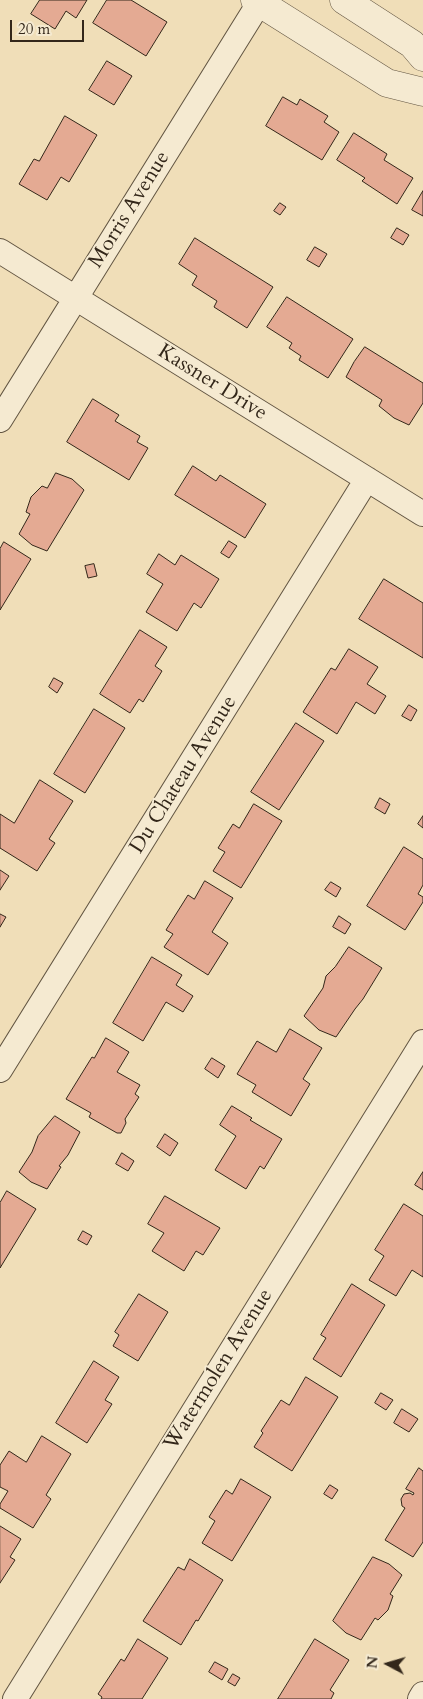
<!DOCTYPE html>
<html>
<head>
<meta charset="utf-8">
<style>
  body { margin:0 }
  #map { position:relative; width:423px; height:1699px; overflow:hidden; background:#f0deb8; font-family:Cardo,serif }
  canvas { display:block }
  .north { position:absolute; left:363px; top:1639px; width:50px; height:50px; -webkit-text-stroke:4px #f5ead1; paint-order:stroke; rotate:276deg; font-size:14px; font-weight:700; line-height:20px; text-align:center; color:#33271a }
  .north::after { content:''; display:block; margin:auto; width:18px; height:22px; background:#33271a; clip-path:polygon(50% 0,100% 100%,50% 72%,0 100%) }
  .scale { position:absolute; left:10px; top:20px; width:74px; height:22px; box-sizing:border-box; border:2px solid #33271a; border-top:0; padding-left:6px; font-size:15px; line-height:18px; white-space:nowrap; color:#33271a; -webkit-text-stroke:4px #f5ead1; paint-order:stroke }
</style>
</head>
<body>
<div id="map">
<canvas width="423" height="1699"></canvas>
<div class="north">N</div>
<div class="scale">20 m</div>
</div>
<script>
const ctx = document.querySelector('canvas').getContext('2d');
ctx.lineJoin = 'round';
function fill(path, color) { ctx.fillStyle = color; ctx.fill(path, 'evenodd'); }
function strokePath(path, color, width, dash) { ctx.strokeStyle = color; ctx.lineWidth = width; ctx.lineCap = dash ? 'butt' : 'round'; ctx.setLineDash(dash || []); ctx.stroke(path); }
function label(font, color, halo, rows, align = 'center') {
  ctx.font = font + ' Cardo,serif'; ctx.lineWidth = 4; ctx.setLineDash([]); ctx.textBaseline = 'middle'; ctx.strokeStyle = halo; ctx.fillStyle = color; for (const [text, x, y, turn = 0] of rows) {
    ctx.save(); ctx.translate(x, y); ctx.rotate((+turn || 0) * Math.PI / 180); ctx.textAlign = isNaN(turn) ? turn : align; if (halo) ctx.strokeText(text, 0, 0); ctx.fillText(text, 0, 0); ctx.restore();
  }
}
const building = new Path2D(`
  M40,0H87L76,18L66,11L55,29L31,14Z
  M107,0H131L167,22L146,56L93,23Z
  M107,61L132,76L114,105L89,90Z
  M283,97L297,105L300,99L328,116L324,122L339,132L322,160L266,126Z
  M65,116L97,135L69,182L61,177L47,200L19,184L34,159L39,161Z
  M354,133L387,154L384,160L413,178L397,204L362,181L365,178L337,160Z
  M423,191V216L412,210Z
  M280,203L286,207L280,215L274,211Z
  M397,228L409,235L403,245L391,238Z
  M195,238L273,287L247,328L214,307L217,301L192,285L197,276L179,264Z
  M315,247L327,254L319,267L307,260Z
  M287,297L353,339L328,378L299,360L301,356L289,348L292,343L267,327Z
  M365,347L423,383V403L409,425L394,418L379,406L382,400L346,377L354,362Z
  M93,399L119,415L115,421L140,436L137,442L148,448L129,480L67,442Z
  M193,466L216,481L220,475L266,504L245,538L175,495Z
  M56,473L72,479L84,490L47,551L32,545L19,534L30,514L26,512L31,497L42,486L47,488Z
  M229,541L237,546L229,558L221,553Z
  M4,542L31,559L0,610V549Z
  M159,554L175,565L181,555L219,579L201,608L194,603L177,631L146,612L163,584L147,574Z
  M94,564L97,576L88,578L85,566Z
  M384,579L423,603V658L359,619Z
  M140,630L167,647L155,666L162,671L143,702L139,699L130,713L100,694Z
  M349,649L378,667L367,684L386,696L375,714L356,702L337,734L303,712L331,668L335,670Z
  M54,678L63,683L57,693L49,687Z
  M409,705L417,710L411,721L402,716Z
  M94,709L125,728L85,793L54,774Z
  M296,723L324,741L279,810L251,792Z
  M40,780L73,801L49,839L55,843L37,871L0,848V814L14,823Z
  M380,798L390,804L385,814L375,808Z
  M254,804L282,821L241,888L213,871L225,852L218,848L233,824L239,828Z
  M423,816V828L418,824Z
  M404,847L423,859V885L418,894L423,897V902L405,930L367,906Z
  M0,870L9,876L0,890Z
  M205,881L233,898L212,932L228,943L208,975L164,947L173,934L166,930L188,895L194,899Z
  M331,882L341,888L336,897L325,890Z
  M0,914L6,917L0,927Z
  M339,916L351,924L345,934L333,927Z
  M349,947L382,968L363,999L355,1009L336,1037L319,1030L304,1016L323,988L326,976L335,967Z
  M152,957L182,975L176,985L193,996L183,1012L166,1002L143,1041L113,1023Z
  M290,1029L322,1048L303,1079L310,1084L291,1116L252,1092L256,1085L237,1074L257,1041L276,1052Z
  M106,1038L129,1052L117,1072L140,1085L135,1094L139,1097L125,1119L126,1123L121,1133H117L89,1117L91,1113L66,1099L92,1057L94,1058Z
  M212,1058L225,1066L218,1078L205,1069Z
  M232,1106L252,1118L250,1120L282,1139L264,1169L260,1166L246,1189L215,1170L236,1136L220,1125Z
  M55,1116L80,1132L68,1155L59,1166L61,1167L47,1189L31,1182L19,1172L32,1152L38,1136Z
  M165,1134L178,1143L170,1156L157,1147Z
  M122,1153L134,1161L128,1171L116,1164Z
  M423,1172V1190L415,1185Z
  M7,1191L36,1209L0,1268V1203Z
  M165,1196L220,1228L203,1255L196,1251L184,1271L152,1251L164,1233L148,1224Z
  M404,1204L423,1216V1277L412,1270L396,1296L369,1280L384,1256L375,1250Z
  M83,1231L92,1236L87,1245L78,1240Z
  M352,1284L385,1305L341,1377L313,1359L326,1338L321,1335Z
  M139,1294L168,1312L138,1361L113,1346L119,1335L115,1332Z
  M94,1361L119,1377L105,1400L112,1404L87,1443L56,1423Z
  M306,1377L338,1397L292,1471L254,1447L263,1433L261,1431L281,1400L289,1405Z
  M381,1393L393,1400L386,1410L375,1403Z
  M402,1409L418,1419L409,1432L394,1423Z
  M42,1436L71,1454L46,1495L51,1499L33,1528L0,1508V1504L8,1491L0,1487V1465L9,1451L26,1462Z
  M419,1468L423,1471V1542L413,1557L385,1540L405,1508L402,1506L401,1499L404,1494L410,1493L413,1495L414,1493L406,1489Z
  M241,1479L271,1497L232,1561L202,1543L215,1521L209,1517L226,1490L232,1494Z
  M330,1485L338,1490L332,1499L324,1494Z
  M0,1526L21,1539L10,1557L15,1560L0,1583Z
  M373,1557L389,1564L402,1575L390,1594L393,1596L388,1610L378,1620L375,1618L361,1640L346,1633L333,1621Z
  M190,1559L223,1580L198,1621L196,1620L181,1645L143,1621L178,1567L184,1570Z
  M138,1639L168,1658L142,1699H101L102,1697L98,1694L121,1659L124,1661Z
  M315,1639L349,1660L330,1690L334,1693L331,1699H278Z
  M215,1662L228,1669L222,1680L209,1672Z
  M233,1674L240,1678L235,1686L228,1682Z`);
fill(building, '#e4aa93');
strokePath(building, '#33271a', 1);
const minor = new Path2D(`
  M0,251L423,514
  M0,420L261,0
  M0,1070L367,479
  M15,1699L423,1042
  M420,1699L423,1694`);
const tertiary = new Path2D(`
  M255,0L387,83L423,92
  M344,0L412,44L423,57`);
strokePath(minor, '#625542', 26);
strokePath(tertiary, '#625542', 29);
strokePath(minor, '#f5ead1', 24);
strokePath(tertiary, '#f5ead1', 28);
label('21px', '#33271a', '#f5ead1', [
  ["Morris Avenue",130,210,-58],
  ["Kassner Drive",212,383,32],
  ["Du Chateau Avenue",184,775,-58],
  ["Watermolen Avenue",219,1370,-58]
]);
</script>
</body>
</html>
